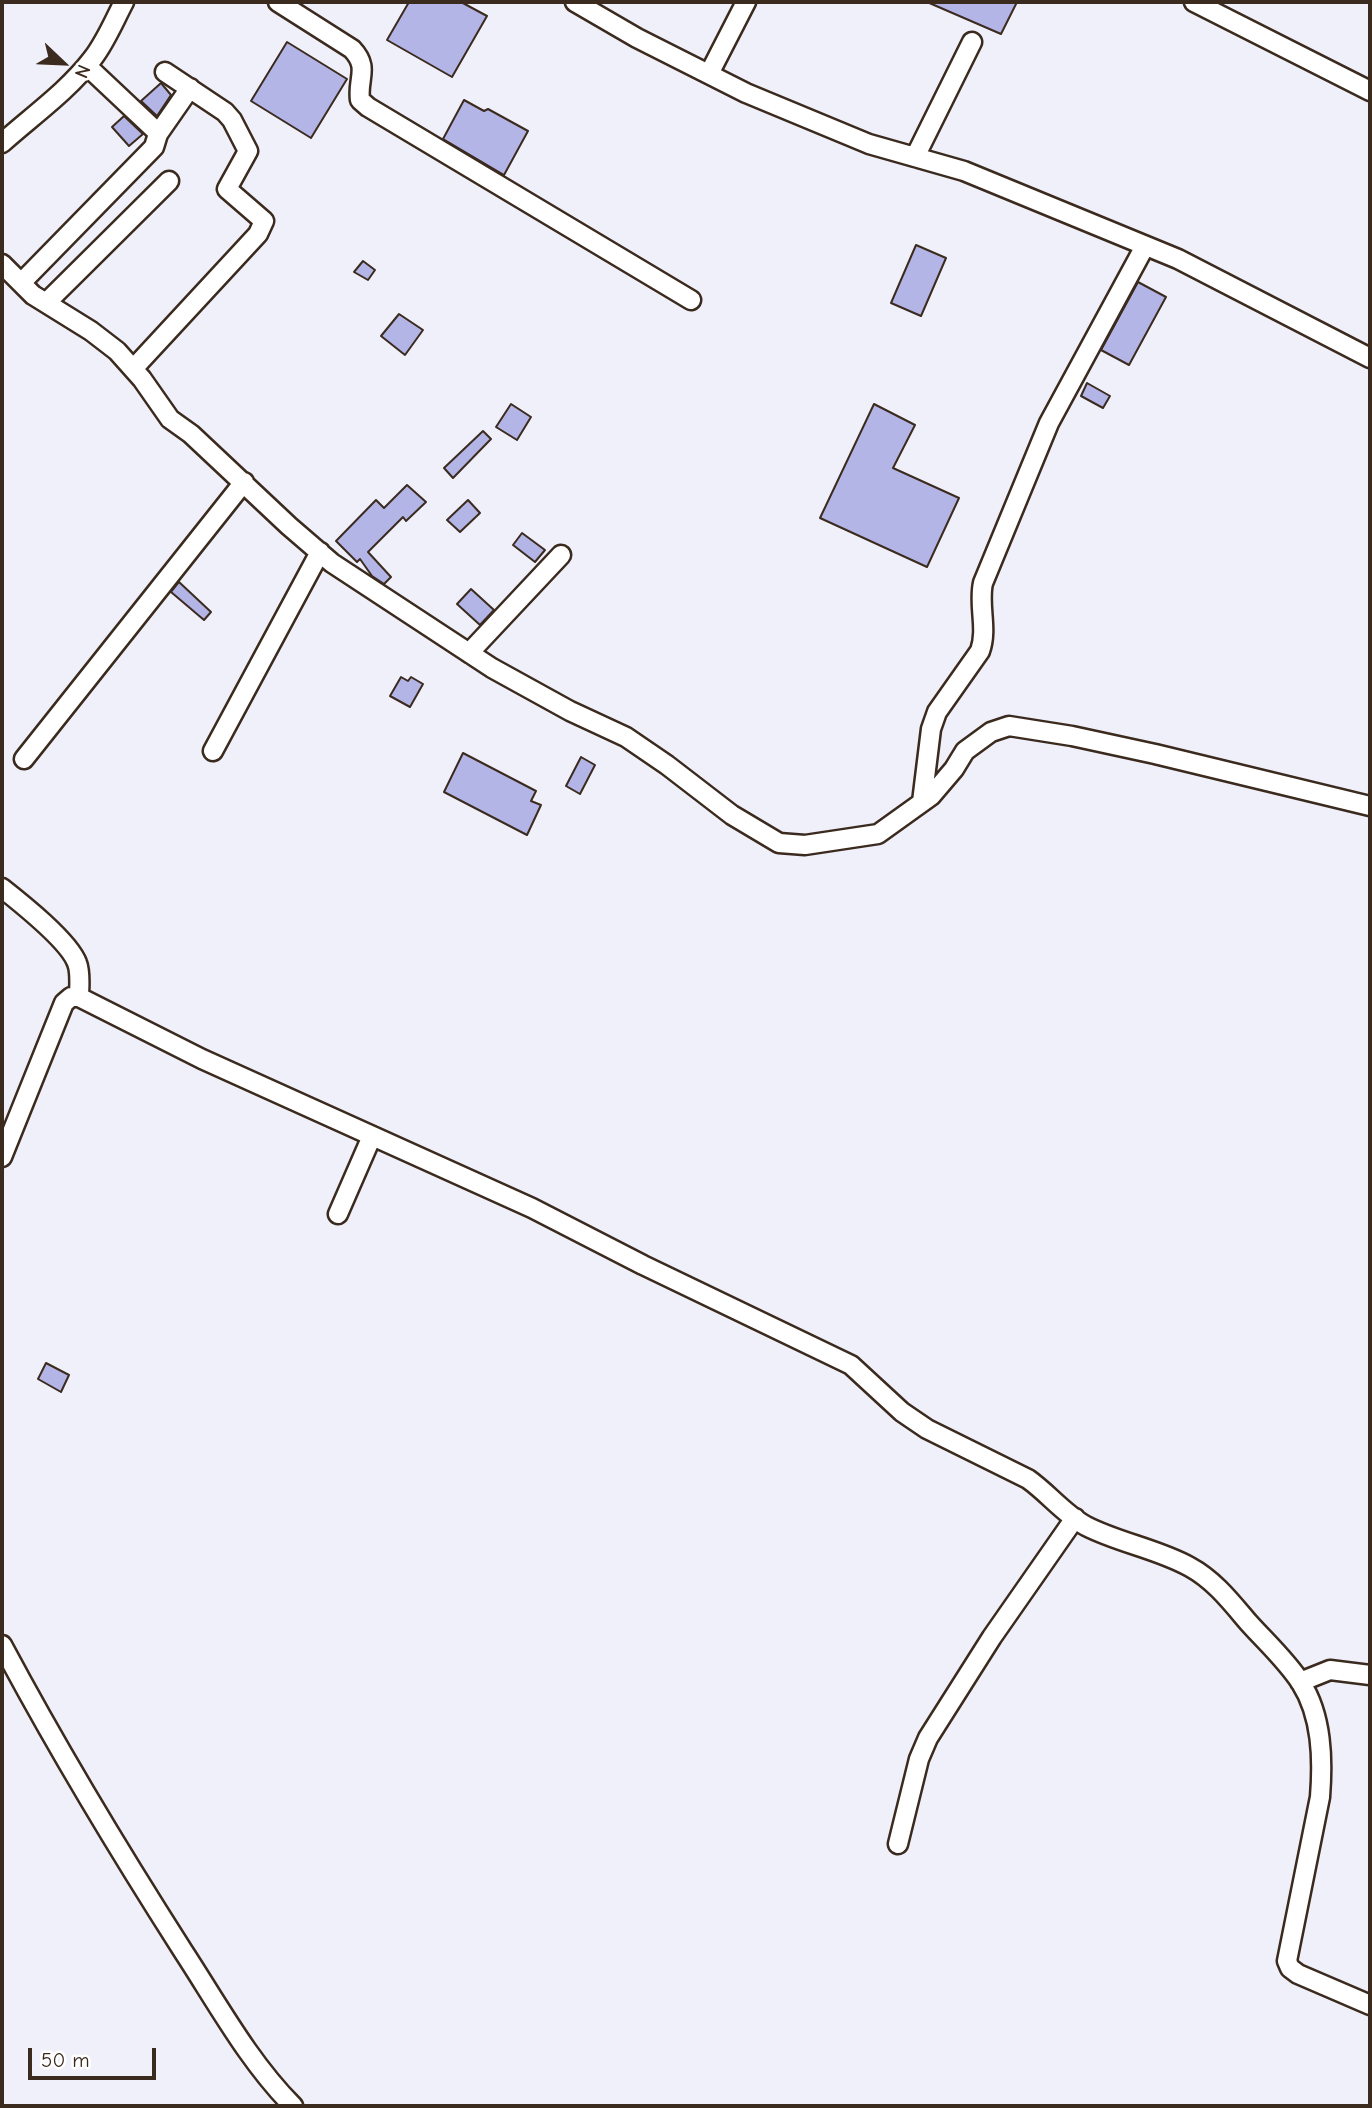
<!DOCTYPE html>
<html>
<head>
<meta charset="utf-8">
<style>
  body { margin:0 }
  #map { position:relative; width:1372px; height:2108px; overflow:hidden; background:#f0f0fa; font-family:"Comic Neue",sans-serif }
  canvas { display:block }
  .frame { position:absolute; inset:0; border:4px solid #3b2a1e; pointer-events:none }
  .north { position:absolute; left:28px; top:28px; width:70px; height:70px; -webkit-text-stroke:5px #fff; paint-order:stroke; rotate:113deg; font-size:19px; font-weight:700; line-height:28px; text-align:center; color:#3b2a1e }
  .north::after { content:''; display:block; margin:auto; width:24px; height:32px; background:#3b2a1e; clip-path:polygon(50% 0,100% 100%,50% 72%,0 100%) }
  .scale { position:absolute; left:28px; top:2048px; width:128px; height:32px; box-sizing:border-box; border:4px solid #3b2a1e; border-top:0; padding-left:9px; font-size:21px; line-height:24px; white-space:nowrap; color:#3b2a1e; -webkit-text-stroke:5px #fff; paint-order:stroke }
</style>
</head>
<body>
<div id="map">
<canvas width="1372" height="2108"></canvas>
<div class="frame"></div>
<div class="north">N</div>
<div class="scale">50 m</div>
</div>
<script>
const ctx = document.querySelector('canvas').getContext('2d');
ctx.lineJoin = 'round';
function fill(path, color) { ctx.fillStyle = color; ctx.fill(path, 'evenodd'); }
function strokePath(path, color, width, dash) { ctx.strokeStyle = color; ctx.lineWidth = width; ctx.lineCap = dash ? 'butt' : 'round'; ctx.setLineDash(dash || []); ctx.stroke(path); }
const building = new Path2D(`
  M409,2H461L487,16L452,77L387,40Z
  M927,2H1017L1001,34Z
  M287,42L347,79L311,138L251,101Z
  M161,83L171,95L157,116L141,101Z
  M464,100L484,111L488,109L528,131L504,175L443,139Z
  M124,116L143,134L129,146L112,127Z
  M916,245L946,258L921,316L891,303Z
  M363,261L375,270L368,280L354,272Z
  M1138,282L1166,297L1129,365L1101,350Z
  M399,314L423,330L405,355L381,336Z
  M1087,383L1110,396L1103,408L1081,396Z
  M511,404L531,417L517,440L496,427Z
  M874,404L915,425L893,468L959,498L927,567L820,518Z
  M483,431L491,439L453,478L444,468Z
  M407,485L426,502L406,521L403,517L368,552L391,577L384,584L372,576L360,559L357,562L336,541L376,500L384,508Z
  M468,500L480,513L460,532L447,520Z
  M522,533L545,550L535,562L513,545Z
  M179,582L211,612L204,620L171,592Z
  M471,589L494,610L480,625L457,604Z
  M401,677L408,681L411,677L423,684L410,707L390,696Z
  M463,753L536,791L531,801L541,805L527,835L444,792Z
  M581,757L595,765L580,794L566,786Z
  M46,1363L69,1375L61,1392L38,1379Z`);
fill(building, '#b3b5e7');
strokePath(building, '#3b2a1e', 2);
const minor = new Path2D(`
  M278,2L352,49C370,68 357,78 360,100L368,107L691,300
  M575,2L637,38L746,93L869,144L964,171L1178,259L1370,358
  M1194,2L1370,91
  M709,74L746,2
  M158,134L190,88
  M2,143C32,116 68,91 93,58C106,41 114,21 124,2
  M915,157L972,42
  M2,264L33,295L91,331L117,351L142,379L170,419L191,434L289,526L332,563L492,668L570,711L626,737L667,765L732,815L779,843L805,845L878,834L931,796L954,769L965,751L991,732L1009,726L1072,736L1155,754L1370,806
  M21,283L154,147L158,134L155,130L87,66
  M46,303L169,181
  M133,369L258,234L264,221L227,189L248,151L232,120L225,112L165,72
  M469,653L561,555
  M213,751L320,552
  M24,759L244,482
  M922,802L931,729L937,712L980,651C988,629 978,605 983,583L1049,423L1145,246
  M2,888C21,903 69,941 77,963C81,973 79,987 79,997
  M2,1157L64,1003L71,997H79L202,1059L532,1208L643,1265L851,1365L902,1412L927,1429L1028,1479C1048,1493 1064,1514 1086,1526C1119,1543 1158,1549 1190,1567C1214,1580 1231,1602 1248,1622C1265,1641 1287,1661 1301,1683C1322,1716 1323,1759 1320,1797L1287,1961L1290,1968L1298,1974L1370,2005
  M338,1214L372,1136
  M2,1645C58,1750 119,1851 183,1951C217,2003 249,2062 293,2106
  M1300,1682L1330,1670L1370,1675
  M898,1844L919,1759L928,1738L992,1637L1075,1518`);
strokePath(minor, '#3b2a1e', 23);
strokePath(minor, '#fff', 18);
</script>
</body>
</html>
